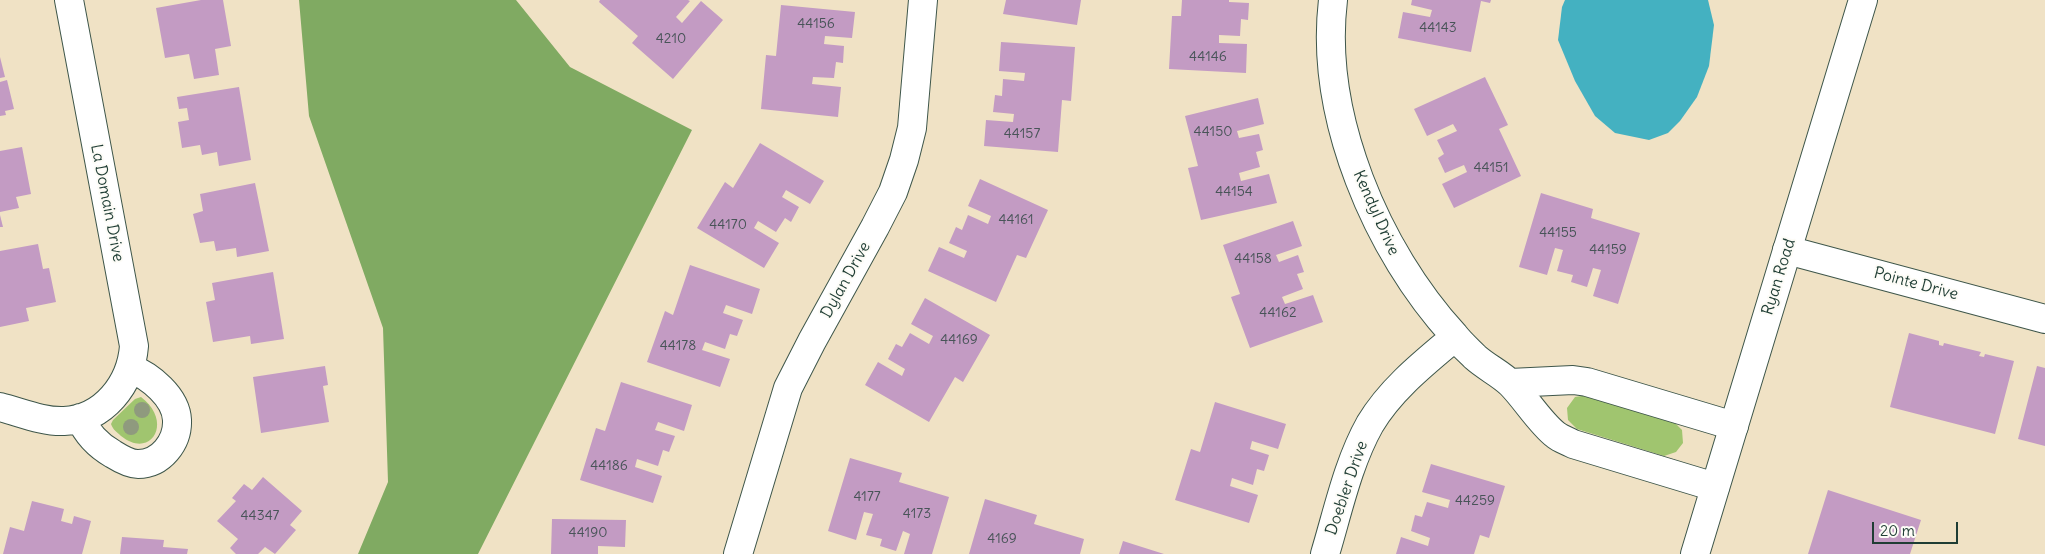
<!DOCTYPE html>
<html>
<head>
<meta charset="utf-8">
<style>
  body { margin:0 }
  #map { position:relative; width:2045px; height:554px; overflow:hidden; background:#f0e2c5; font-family:Delius,sans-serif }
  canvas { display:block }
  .scale { position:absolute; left:1872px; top:522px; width:86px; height:22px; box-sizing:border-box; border:2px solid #1f3d34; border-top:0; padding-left:6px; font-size:15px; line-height:18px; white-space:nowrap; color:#1f3d34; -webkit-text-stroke:4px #fdfcf7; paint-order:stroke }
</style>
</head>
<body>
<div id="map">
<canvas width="2045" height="554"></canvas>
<div class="scale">20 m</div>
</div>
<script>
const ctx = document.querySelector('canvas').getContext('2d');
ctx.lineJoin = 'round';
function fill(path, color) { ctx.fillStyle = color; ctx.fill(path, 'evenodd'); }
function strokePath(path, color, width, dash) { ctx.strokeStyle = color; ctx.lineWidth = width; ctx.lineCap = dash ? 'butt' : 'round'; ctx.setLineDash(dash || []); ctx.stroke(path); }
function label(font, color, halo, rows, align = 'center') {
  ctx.font = font + ' Delius,sans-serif'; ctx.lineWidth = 4; ctx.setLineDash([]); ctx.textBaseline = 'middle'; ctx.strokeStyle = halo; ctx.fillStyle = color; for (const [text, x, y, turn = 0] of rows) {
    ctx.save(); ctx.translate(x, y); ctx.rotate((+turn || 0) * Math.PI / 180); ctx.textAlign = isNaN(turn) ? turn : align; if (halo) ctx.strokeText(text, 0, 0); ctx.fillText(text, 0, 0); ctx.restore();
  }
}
fill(new Path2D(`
  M1588,395L1674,422L1682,430L1683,443L1676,452L1664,456L1577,429L1568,420L1567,408L1575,397Z
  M141,397C174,422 151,460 121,436C117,432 113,430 111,424L113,420L135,399Z`), '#a0c56f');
fill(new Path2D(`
  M299,0H516L570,67L692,130L478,554H358L388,482L383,328L309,116Z`), '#80aa62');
fill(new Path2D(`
  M1565,0H1708L1714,25L1709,66L1697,97L1680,121L1668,133L1649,140L1615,133L1595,116L1575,81L1558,40L1562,7Z`), '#44b1c1');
fill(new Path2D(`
  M201,0H223L231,46L215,49L219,75L194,79L189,54L165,58L156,8Z
  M600,0H688L690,1L676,17L682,23L701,1L723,20L673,79L632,43L638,36L599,2Z
  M1006,0H1081L1077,25L1003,14Z
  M1182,0H1229V2L1249,3L1248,20L1241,19L1240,36L1219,35V43L1247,44L1246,73L1169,69L1172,16H1181Z
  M1412,0H1491L1490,3L1481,1L1471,52L1398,38L1403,12L1430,17L1432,10L1411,5Z
  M781,5L855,12L852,38L825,36L824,44L844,46L843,63L836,62L834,78L813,77L812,84L841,87L838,117L761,109L766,55L776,56Z
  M1001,42L1075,47L1071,101L1062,100L1058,152L984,146L986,120L1013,122L1014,114L993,112L995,95L1002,96L1003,79L1024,81L1025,73L999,71Z
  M0,57L5,77L0,78Z
  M1485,77L1508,125L1499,129L1521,176L1454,208L1442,184L1467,172L1464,165L1445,173L1438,158L1444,154L1437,140L1457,131L1453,124L1427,136L1414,109Z
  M7,80L14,109L5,111L6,115L0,116V82Z
  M239,87L251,160L219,166L217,152L202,155L200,145L182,148L178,122L189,120L187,108L179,109L177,97Z
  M1258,98L1264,124L1237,131L1239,138L1259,134L1263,150L1256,152L1260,167L1239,173L1241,181L1269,174L1277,203L1201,220L1188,168L1198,166L1185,116Z
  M760,143L824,181L810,204L786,190L782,197L799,207L791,222L785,218L776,232L758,221L754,228L779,243L764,268L697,228L725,182L733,188Z
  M22,147L31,194L16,197L19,208L0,212V151Z
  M980,179L1048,210L1026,258L1017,255L996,302L928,271L939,247L964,258L967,251L949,243L956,227L962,230L968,215L988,224L991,216L968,206Z
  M255,183L269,251L237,257L236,248L216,251L214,241L200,243L193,214L203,211L200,194Z
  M1541,193L1593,209L1591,218L1640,233L1618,304L1593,296L1601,270L1593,268L1587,287L1571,282L1573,275L1557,271L1563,250L1555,248L1547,275L1519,267Z
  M0,215L3,227H0Z
  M1293,221L1302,246L1276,255L1279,262L1298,255L1304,272L1297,274L1303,289L1282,297L1285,304L1313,295L1323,322L1250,348L1231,297L1240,294L1223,245Z
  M38,244L43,269L49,268L56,302L26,308L29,321L0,327V251Z
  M690,265L760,289L752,314L726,305L723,313L743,320L737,336L730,334L725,349L705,342L702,350L730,359L720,387L647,362L665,311L673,315Z
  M273,272L284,339L251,344L250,336L213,342L206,302L215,300L212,283Z
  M925,298L990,335L963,382L955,377L929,422L865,385L878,362L902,376L905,369L888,359L896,344L902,347L910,333L929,344L933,336L911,324Z
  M1909,333L1939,341V345L1943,346L1944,343L1981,352L1979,356L1984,357L1985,354L2014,361L1995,434L1890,407Z
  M325,366L328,385L323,386L329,422L261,433L253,377Z
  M2037,366L2045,368V446L2018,439Z
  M621,382L692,405L684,431L658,422L655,430L675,436L669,452L663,450L658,466L637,459L635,467L662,476L653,503L580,480L596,428L605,431Z
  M1215,402L1286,424L1278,449L1252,441L1250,449L1269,455L1264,471L1257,469L1253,485L1232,478L1230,486L1258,495L1249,523L1175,500L1191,449L1200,452Z
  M850,458L902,473L899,482L949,497L932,554H904L910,534L903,531L896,551L880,546L882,539L866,535L873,514L864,512L856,540L828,531Z
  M1431,464L1505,486L1489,538L1480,535L1474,554H1396L1401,537L1428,546L1430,538L1411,531L1415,515L1422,517L1427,502L1448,508L1450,500L1422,492Z
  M263,477L302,511L290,525L296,530L275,554L265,547L258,554H236L230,548L238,539L217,521L236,501L232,498L244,484L252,490Z
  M1828,490L1921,520L1910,554H1808Z
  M985,499L1037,515L1034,524L1084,539L1080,554H969Z
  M32,501L64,509L61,521L72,524L74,516L91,521L82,554H3L10,527L24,531Z
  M552,519L626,520L625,547L598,546V554H551Z
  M122,537L164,540L163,547L188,549L187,554H120Z
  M1123,541L1164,554H1119Z`), '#c39bc3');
const minor = new Path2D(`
  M1333,0C1319,116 1377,251 1454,335C1460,343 1468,350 1475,357C1486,367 1501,374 1511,384C1525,398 1541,424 1556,435C1561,439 1568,441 1573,444L1715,487
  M1787,250L2045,319
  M1510,383L1573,380L1587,382L1734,426
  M0,407C20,412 43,422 64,421C104,419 131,384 134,346L69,0
  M80,418C87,434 99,446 113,454C121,459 130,464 138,464C161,464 178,442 177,420C176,397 150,376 130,368
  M738,554L788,388L812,341L875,227L893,192L904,160L912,128L923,0
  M1325,554C1338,511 1348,463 1370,424C1391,389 1424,363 1455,337`);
const major = new Path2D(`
  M1695,554L1863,0`);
strokePath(minor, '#3e564a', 30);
strokePath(major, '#3e564a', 30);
strokePath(minor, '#fff', 28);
strokePath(major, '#fff', 28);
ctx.fillStyle = '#8f9a7e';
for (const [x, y] of [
  [142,410],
  [131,427]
]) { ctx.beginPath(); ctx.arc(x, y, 8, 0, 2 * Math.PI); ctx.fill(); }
label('14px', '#485458', null, [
  ["44156",816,24],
  ["44143",1438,28],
  ["4210",671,39],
  ["44146",1208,57],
  ["44150",1213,132],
  ["44157",1022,134],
  ["44151",1491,168],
  ["44154",1234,192],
  ["44161",1016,220],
  ["44170",728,225],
  ["44155",1558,233],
  ["44159",1608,250],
  ["44158",1253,259],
  ["44162",1278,313],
  ["44169",959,340],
  ["44178",678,346],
  ["44186",609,466],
  ["4177",867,497],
  ["44259",1475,501],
  ["4173",917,514],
  ["44347",260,516],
  ["44190",588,533],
  ["4169",1002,539]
]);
label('16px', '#1f3d34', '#fdfcf7', [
  ["La Domain Drive",107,203,79],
  ["Kendyl Drive",1376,213,66],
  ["Ryan Road",1779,277,-73],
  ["Dylan Drive",846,280,-61],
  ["Pointe Drive",1916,284,15],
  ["Doebler Drive",1347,488,-71]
]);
</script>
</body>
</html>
